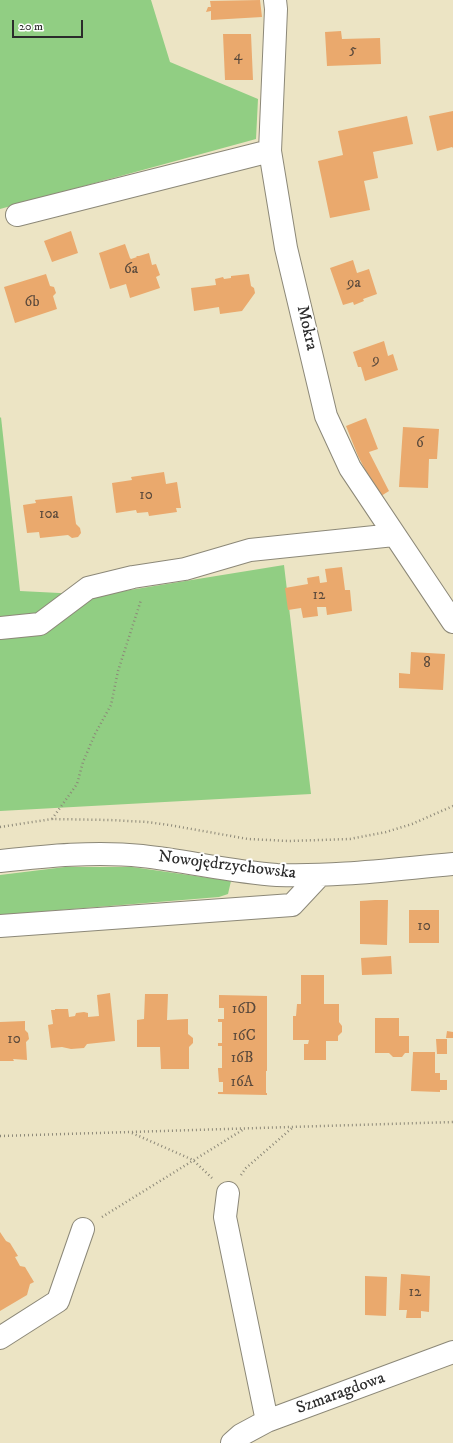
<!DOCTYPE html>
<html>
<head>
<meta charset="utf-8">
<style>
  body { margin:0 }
  #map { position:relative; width:453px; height:1443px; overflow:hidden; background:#ece4c4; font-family:"IM FELL DW Pica",serif }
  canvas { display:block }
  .scale { position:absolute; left:12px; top:20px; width:71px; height:18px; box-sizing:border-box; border:2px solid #2b2b2b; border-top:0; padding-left:5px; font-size:12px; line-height:14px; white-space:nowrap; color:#2b2b2b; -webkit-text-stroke:3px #fff; paint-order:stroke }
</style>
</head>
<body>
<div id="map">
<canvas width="453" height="1443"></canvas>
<div class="scale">20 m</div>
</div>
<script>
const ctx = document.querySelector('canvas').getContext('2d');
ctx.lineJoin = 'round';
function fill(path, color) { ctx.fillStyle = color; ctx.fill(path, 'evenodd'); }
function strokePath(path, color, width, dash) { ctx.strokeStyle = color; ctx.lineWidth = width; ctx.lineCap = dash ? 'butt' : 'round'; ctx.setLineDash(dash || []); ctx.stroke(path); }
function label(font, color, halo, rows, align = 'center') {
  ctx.font = font + ' "IM FELL DW Pica",serif'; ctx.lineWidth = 4; ctx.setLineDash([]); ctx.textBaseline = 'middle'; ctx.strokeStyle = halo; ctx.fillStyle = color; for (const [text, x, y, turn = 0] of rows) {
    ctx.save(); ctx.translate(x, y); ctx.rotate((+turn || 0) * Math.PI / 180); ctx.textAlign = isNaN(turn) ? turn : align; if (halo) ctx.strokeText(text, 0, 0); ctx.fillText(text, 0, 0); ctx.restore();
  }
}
fill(new Path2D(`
  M0,0H151L170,62L258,99L256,139L0,209Z
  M1,417L20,591L99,595L284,565L311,794L0,811V418Z
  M65,867H132L231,881L228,894L219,897L0,915V875Z`), '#91ce83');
fill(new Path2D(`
  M260,0L262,17L211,20V11L206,12L208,7H211L210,1Z
  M341,31L342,39L380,38L381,64L327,66L325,32Z
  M223,34H251L253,80H225Z
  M453,111V148L452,147L437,151L429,116Z
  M407,116L413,144L373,152L378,178L364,181L370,210L330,218L318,161L343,155L338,131Z
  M71,231L78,253L52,262L44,241Z
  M125,244L130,258L131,259L137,257L136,256H139L149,253L152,265L156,264L160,275L156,277L160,288L130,298L126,284L110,289L99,253Z
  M353,260L357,273L369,269L377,294L363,299L364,301L354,305L353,302L343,305L330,268Z
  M46,274L50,286L54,287L56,293L53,296L57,309L15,323L4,287Z
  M249,274L251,286L254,288L255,293L242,311L220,314L219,307L194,311L191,288L216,285L215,279L223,277L224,279L231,278V276Z
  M384,341L388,356L393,354L398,370L365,381L361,367H358L353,352Z
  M366,418L378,449L369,452L389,491L381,496L369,477L358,456L346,426Z
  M403,427L439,429L437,459H429L428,488L399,487Z
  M164,472L166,484L177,482L181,508H176L177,512L149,516L148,512L137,513L136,510L116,513L112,483L132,480L131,477Z
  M72,496L76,524L80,528L81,533L78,537L72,538L68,535L40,538L39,532L27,533L23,505L36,503L35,500Z
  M342,567L345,590H350L352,611L327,615L326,607H317L318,616L303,618L301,608L288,610L285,588L308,584L307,578L319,576L320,583L327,582L325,569Z
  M411,652L445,654L443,690L399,688V673L410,674Z
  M375,900H388L387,945L360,944V901Z
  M409,910H439V943H409Z
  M391,956L392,974L362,975L361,958Z
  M301,975H324V1004H339V1022L342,1026V1032L338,1036V1041H326V1060H304V1044H308L309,1040H293V1016H296L297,1004H301Z
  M110,993L115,1041L87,1044L84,1048L71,1049L62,1047L51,1048L48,1025L53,1024L51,1010H55V1009H68L69,1017L75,1016L76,1013L84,1012L88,1013V1017L99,1016L97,995Z
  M145,994H168L167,1020L188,1019V1034L193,1038V1043L189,1047V1069H161L160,1047H137V1020L144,1019Z
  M219,995L267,996V1071H266V1093H267V1095L218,1094V1092H223V1082H219L218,1069V1068H222V1046H218V1043H222V1022H218V1019H224V1008H219Z
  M375,1018H399V1036H409V1053H405L402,1057H393L389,1053H375Z
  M25,1021V1030L28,1033L29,1039L26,1042L27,1060L13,1059L14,1061H0V1022Z
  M447,1031L453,1032V1038H446Z
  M436,1039H447V1054H437Z
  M413,1052H435V1073H440V1080H447V1090H440V1092L411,1091Z
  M0,1232L6,1241L10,1243L18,1256L15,1257L20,1266L25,1267L34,1282L30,1284L27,1295L0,1311Z
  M401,1274L430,1276L429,1312L421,1311V1318H406L407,1310H399Z
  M365,1276L387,1277L386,1316L365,1315Z`), '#eaa96d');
const minor = new Path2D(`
  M275,0L276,9L270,151L286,248L326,416L350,468L453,622
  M17,215L270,151
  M0,628L40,624L88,588L133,577L185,569L250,550L394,535
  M0,861C47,856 95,851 142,856C188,861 232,872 277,875C336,877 395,869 453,864
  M0,926L292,905L320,875
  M228,1193L225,1217L267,1421
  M0,1338L58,1301L83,1229
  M232,1443L241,1435L267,1421L453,1352`);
strokePath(minor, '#8c8878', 24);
strokePath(new Path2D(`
  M52,819L77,784L83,762L95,734L111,705L118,671L141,600
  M0,827L52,819L110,820L147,822L169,825L248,839L289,841L350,839L386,832L412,824L453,806
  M132,1133L193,1160L212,1178
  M0,1136L453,1122
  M241,1175L246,1168L292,1128
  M102,1217L244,1129`), '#8c8878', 2.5, [1, 3]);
strokePath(minor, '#fff', 22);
label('15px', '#5b4a3c', null, [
  ["5",353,51],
  ["4",238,57],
  ["6a",131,270],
  ["9a",354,284],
  ["6b",32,303],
  ["9",376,361],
  ["6",420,444],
  ["10",146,496],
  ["10a",49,515],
  ["12",319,596],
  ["8",427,664],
  ["10",424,927],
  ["16D",244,1010],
  ["16C",244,1037],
  ["10",14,1040],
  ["16B",242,1059],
  ["16A",242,1083],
  ["12",415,1293]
]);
label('17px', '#2b2b2b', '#fff', [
  ["Mokra",306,328,77],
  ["Nowojędrzychowska",227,866,7],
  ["Szmaragdowa",341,1394,-20]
]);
</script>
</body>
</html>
